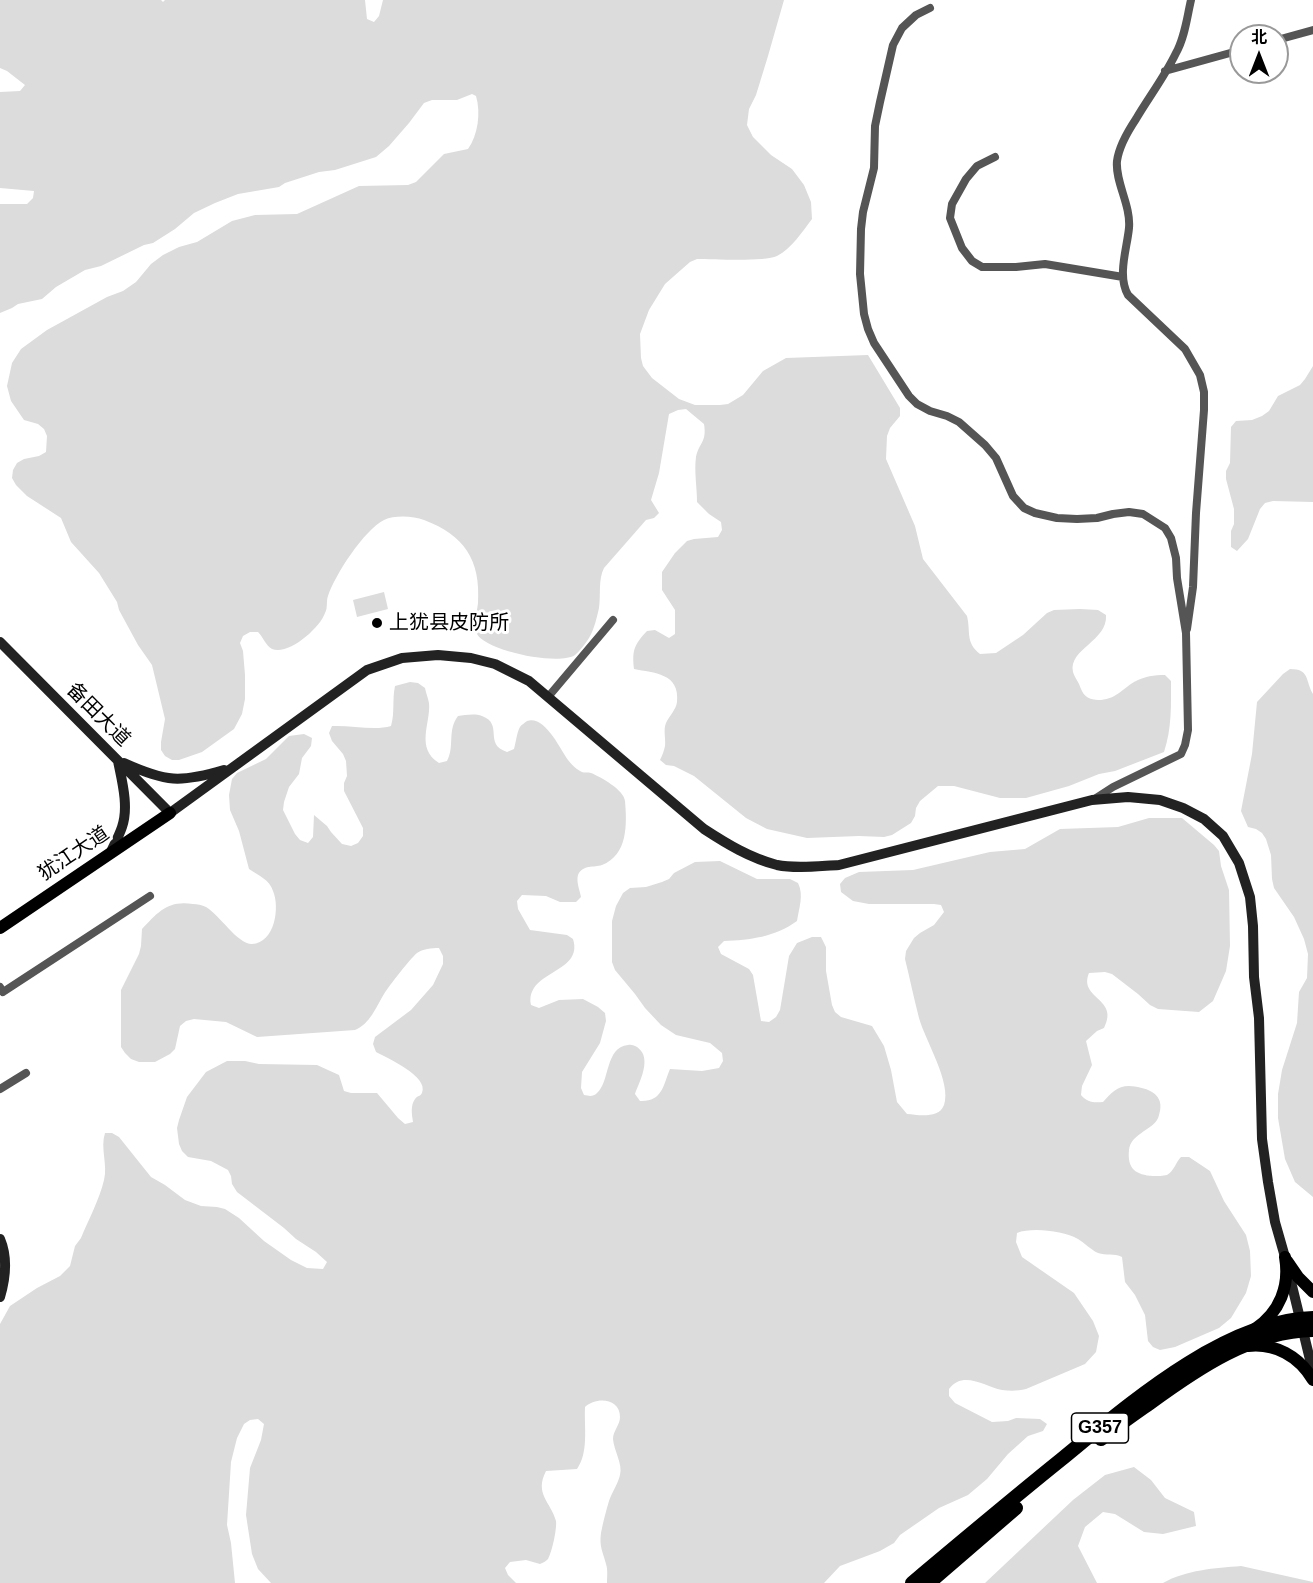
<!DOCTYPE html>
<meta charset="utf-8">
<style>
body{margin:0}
#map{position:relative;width:1313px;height:1583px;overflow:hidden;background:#fff;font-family:Helvetica,"Noto Sans SC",sans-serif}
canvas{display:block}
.north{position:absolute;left:1229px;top:24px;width:60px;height:60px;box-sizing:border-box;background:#fff;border:2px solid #999;border-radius:50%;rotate:0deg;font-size:16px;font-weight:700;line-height:24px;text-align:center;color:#000}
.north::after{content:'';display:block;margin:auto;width:21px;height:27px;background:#000;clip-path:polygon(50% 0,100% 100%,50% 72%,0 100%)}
</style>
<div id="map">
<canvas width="1313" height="1583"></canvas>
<div class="north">北</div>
</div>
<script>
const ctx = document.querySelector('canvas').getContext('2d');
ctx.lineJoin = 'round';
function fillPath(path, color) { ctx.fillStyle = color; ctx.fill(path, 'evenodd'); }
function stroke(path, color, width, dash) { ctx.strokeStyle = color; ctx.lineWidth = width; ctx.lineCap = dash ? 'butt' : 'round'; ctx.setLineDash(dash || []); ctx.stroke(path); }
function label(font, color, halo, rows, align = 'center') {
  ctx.font = font + ' Helvetica,"Noto Sans SC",sans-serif'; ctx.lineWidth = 6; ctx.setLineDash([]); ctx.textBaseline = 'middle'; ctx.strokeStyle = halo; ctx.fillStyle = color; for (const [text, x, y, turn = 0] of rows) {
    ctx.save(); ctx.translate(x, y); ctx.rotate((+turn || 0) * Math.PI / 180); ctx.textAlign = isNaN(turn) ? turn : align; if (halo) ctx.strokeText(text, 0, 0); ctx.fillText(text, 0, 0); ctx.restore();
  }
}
const green = new Path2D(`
 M0,0h161l2,2 2,-2h200l2,19 7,3 5,-6 4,-16h401l-16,56 -12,39 -7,14 -2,16 6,12 18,18 21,14 12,16 7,17 1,17c-10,13 -20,29 -35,37 -12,6 -64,3 -80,3l-7,3 -25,22 -16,26 -9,24 1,24 2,8 9,12 27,21 16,6h25l8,-1 15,-9 20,-24 23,-13 82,-3 32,53v8l-10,12 -3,8 -1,23 29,67 8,33 44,57c4,16 -2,26 13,38l16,-1 27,-18 24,-22 7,-3 26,-1 18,1 8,5c2,26 -38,34 -33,57 1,4 4,8 6,12 4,11 7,15 19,16 17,0 23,-10 36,-18 11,-6 20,-7 31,-7l6,6c0,24 1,47 -7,71l-49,19 -16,3 -30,12 -43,12h-26l-46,-12h-16l-18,15 -4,7 -1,8 -4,7 -19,12 -8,2 -25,-1 -52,2 -40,-9 -21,-11 -52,-42 -20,-10 -8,-1 -6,-5c2,-4 4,-9 5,-14 1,-7 -2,-16 1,-23 3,-7 10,-13 11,-21 3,-29 -23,-29 -43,-33 -2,-19 0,-24 13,-38l8,-1 14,8 6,-4v-24l-13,-20v-18l13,-19 12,-12 7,-2 24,-2 4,-7 -1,-8 -12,-8 -12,-12c0,-14 -3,-31 -1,-45 3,-15 11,-14 8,-33l-18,-15 -8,1 -9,4 -10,59 -8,27 8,13 -5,5 -8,2 -42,48c-6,12 -3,26 -5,40 -2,9 -5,22 -10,30 -3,5 -10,14 -14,17 -16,11 -89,-4 -98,-21 -4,-8 0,-22 1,-31 3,-43 -14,-68 -54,-83 -11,-4 -29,-5 -40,0 -20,10 -49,55 -56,76 -2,5 0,12 -3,17 -5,15 -37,43 -53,36 -6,-3 -9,-12 -14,-17h-8l-7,4 -3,7 3,8 2,24v24l-3,15 -8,15 -32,23 -23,8h-7l-7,-4 -4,-6v-8l4,-23 -13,-54 -14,-20 -19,-35 -2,-8 -18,-29 -28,-31 -10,-24 -34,-22 -11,-11 -4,-7 1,-8 4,-7 7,-4 15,-3 7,-4 1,-16 -3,-7 -6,-5 -14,-4 -13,-19 -4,-15 5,-23 9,-14 26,-19 60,-33 16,-6 13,-9 15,-18 12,-9 16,-8 18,-5 35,-21 23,-6 42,-1 62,-28 49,-1 8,-3 28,-28 24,-5c10,-14 13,-36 8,-53l-4,-2 -15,6h-25l-8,3 -15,20 -20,23 -13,11 -41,13 -16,2 -34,11 -6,4 -41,7 -23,9 -21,10 -19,16 -22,14 -9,2 -43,21 -16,4 -29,17 -14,12 -24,5 -6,4 -12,5v-109h27l6,-6 1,-7 -34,-3v-96l20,-1 5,-6 -18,-14 -7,-3z
 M1313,366v136l-40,-1 -8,2 -5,6 -12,30 -11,12 -6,-4v-16l3,-7v-15l-8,-30v-8l4,-8 1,-36 5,-6 16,-1 10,-4 7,-5 9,-15 22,-11 5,-6z
 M384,592l4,17 -31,8 -4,-17z
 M1290,669c20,0 15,11 23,25v503l-18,-15 -10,-23 -7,-41v-24l4,-24 15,-47 2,-31 8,-14 1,-24 -4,-15 -10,-22 -20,-29 -2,-9 -1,-24 -5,-16 -4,-6 -6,-4 -8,-2 -7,-16 11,-57 5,-52 26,-28z
 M410,682l8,1 7,5c1,5 3,10 4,15 2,20 -14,45 10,60l8,-2c8,-14 0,-31 11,-45 7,-1 17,-3 24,0 22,8 1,28 25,36l7,-3c2,-7 3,-17 6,-22 1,-2 6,-5 7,-6 18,-6 33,28 41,39 3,4 9,10 14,12 2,1 6,0 9,1 10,4 33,17 34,28 2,23 3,54 -23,64 -8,3 -19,-1 -24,10 -2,7 2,16 3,22l-5,5h-16l-14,-6 -24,-1 -5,6 1,8 12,21 37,5 6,4c11,35 -48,31 -42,66l8,3 20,-8 24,-1 15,8 7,6 1,8 -6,22 -18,29 -1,16 3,7c5,1 9,2 13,-2 13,-11 8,-46 31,-48 6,-1 12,3 15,9 5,12 -4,29 -8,40l5,7c22,1 23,-15 30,-32l32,2 17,-3 4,-7 -1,-8 -12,-10 -34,-8 -15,-10 -16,-17 -10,-14 -20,-24 -3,-8v-41l4,-15 7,-13 7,-5 16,-1 16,-5 7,-3 5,-6 21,-11 25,-1 37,18h33l8,4c6,12 1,25 -1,38 -22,16 -47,19 -73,20l-6,6 3,7 28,15 4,6 8,46 8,1 7,-5 4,-7 9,-54 8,-13 15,-6h9l5,10v24l6,34 3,7 6,5 31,9 12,20 7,24 6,32 10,12c11,1 32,5 37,-9 8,-22 -19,-65 -25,-87 -5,-19 -9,-39 -14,-59l1,-8 8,-13 6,-5 14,-8 10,-13 -3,-7 -7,-1h-65l-16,-3 -12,-9 -1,-8 5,-6 14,-6 54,-2 77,-18 35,-3 35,-20 58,-2 31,-9h33l32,27 5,6 2,15 8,24 1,56 -4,25 -13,30 -14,11 -41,-3 -8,-4 -12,-11 -26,-20 -7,-2 -16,1c-11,26 31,25 15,55l-7,3 -11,10 6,24 -10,21 -1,9c6,7 12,8 22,7 8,-9 14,-16 26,-16 15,1 35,6 31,25 -1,3 -1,6 -3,9 -7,11 -26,14 -28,30 -2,19 7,25 24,26 5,0 10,0 14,-1 7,-4 9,-13 14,-18h8l21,14 14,30 22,34 4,16 1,25 -5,17 -15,25 -12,10 -44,19 -15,3 -7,-3 -5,-6 -3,-26 -10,-20 -10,-13 -3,-25c-8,-4 -16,-1 -24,-4 -7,-3 -13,-10 -20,-14 -14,-8 -46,-12 -61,-6l-1,9 6,15 52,36 19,28 6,15 -3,16 -11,12 -59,25c-8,2 -16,2 -24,1 -18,-4 -39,-20 -53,-1v7l6,7 37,19 16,-1 8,-3 24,1 7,5 -4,7 -15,5 -20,18 -21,25 -19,16 -29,13 -39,27 -6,8 -14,8 -40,15 -16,17h-217c0,-6 1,-13 -1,-19 -3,-12 -7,-17 -5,-31 2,-11 5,-22 8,-32 3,-9 9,-17 11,-26 3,-11 -6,-24 -7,-36 0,-8 7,-14 7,-22 0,-20 -25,-20 -35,-10 -1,20 4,45 -8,62l-31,2c-12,23 5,31 10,50 1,8 -4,31 -8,38 -2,2 -5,4 -8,5l-14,-4 -16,2 -5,6 3,7 8,8h-245l-13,-14 -6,-15 -6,-39 4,-47 11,-28 3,-16 -6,-5 -8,1 -6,4 -7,14 -6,24 -4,63 4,18 4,40h-235v-259l10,-18 27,-18 23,-12 10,-10 5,-20 6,-8c7,-17 19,-40 23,-58 4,-15 -4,-32 1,-47h7l7,4 32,40 14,8 20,15 16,6 16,1 8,2 14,9 25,23 27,19 16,8 16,1 4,-7 -11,-10 -20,-13 -12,-11 -47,-36 -5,-8 -1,-8 -3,-6 -17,-9 -23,-4 -6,-6 -3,-7 -2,-16 2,-8 8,-23 19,-25 21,-11h18l14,3 58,1 22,10 5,16 7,2h26l21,25 7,6 8,-2c-1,-7 -3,-16 2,-23 4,-5 4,-1 7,-6 7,-17 -35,-35 -46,-41l-3,-8 2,-7 36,-27 22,-25 10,-21v-8l-4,-8c-7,0 -17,1 -22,5 -7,6 -28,33 -33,41 -8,13 -14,30 -29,36l-98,7 -31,-15 -32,-3 -8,2 -6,5 -5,23 -5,5 -15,8h-16l-8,-3 -6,-6 -4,-6v-57l18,-36 2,-8 1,-17c16,-17 26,-29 51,-25 4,0 9,1 13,3 14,8 31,37 46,37 23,-1 28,-37 21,-53 -3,-11 -15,-16 -24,-22l-10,-38 -9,-21 -1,-15 3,-16 5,-6 29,-14 23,-23 15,-2 8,4 -1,8 -9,12 -3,16 -10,13 -5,15 -1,8 12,24 5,6 8,3 5,-6 1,-22 13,11 4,6 11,12 9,2 7,-3 5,-7v-8l-19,-37v-8l3,-7 -1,-15 -3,-7 -11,-13 -3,-8 3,-7c18,-1 43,5 59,0 4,-13 1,-26 4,-40z
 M1134,1467l17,13 14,18 29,14 2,14 -33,8 -19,-2 -29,-18 -12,-2 -18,15 -7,19 19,37h-112l88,-83 32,-25z
 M1241,1566l72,16v1h-150c23,-13 52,-15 78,-17z`);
const street = new Path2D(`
 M930,8l-14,7 -14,13 -9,17 -13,57 -5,24 -1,42 -11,44 -2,17 -1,45 4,40 4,15 6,14 35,53 8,8 13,7 17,5 12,6 26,23 11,13 17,38 11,12 11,5 22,5 20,1 20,-1 16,-4 16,-2 14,2 22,14 6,10 5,20 1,20 9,55 2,97 -3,15 -4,9 -68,33 -17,11
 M1277,40l36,-10
 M1165,71l76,-21
 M995,157l-18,9 -11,13 -14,25 -2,14 12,30 10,13 10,6h34l29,-3 78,13
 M1187,629l6,-42 3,-74 8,-103v-18l-4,-17 -15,-26 -57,-54c-11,-20 -1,-46 1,-67 2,-23 -14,-46 -12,-67 2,-15 11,-30 19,-42 13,-22 29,-43 40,-66 9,-16 11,-36 15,-53
 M548,697l65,-77
 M0,987l3,5 147,-96
 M0,1089l26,-16`);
const secondary = new Path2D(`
 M0,642l170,171 197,-143 35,-12 36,-3 33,3 24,6 34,17 175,148c23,15 46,29 73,36 19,4 42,1 62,0l253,-65 36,-3 32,3 23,8 21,11 19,17 16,27 11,34 3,29 1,51 5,41 3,121 6,43 7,40 10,35 28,115
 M124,763c42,19 56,20 100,7
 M110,854c4,-9 9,-18 12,-27 7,-20 0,-46 -4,-66
 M0,1239c8,19 6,38 0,58`);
const primary = new Path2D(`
 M0,928l170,-115
 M1287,1261l11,16 15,15
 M1255,1329c25,-17 35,-43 30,-72
 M1248,1346c27,-3 51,10 65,34`);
const highway = new Path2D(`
 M1101,1439c16,-13 32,-24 49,-36 48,-35 102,-72 163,-73
 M912,1583c50,-42 100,-84 151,-125 66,-54 162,-138 250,-140
 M929,1583l87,-75`);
const markers = [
 [377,623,6,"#000"]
];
const shields = [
 [1100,1428,57]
];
const shieldNames = [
 ["G357",1100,1428]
];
const poiNames = [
 ["上犹县皮防所",389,623]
];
const streetNames = [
 ["备田大道",98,715,45],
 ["犹江大道",74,854,-34]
];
fillPath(green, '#dcdcdc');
stroke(street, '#555', 8);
stroke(secondary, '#222', 10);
stroke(primary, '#000', 12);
stroke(highway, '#000', 14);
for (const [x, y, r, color] of markers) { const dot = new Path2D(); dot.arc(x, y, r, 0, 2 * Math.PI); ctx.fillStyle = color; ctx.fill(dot); stroke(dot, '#fff', 2); }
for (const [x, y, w] of shields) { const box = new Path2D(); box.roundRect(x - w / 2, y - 15, w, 30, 4.5); ctx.fillStyle = '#fff'; ctx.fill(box); stroke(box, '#000', 1.5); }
label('bold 18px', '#000', null, shieldNames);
label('20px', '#000', '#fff', poiNames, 'left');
label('20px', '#000', '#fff', streetNames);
</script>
